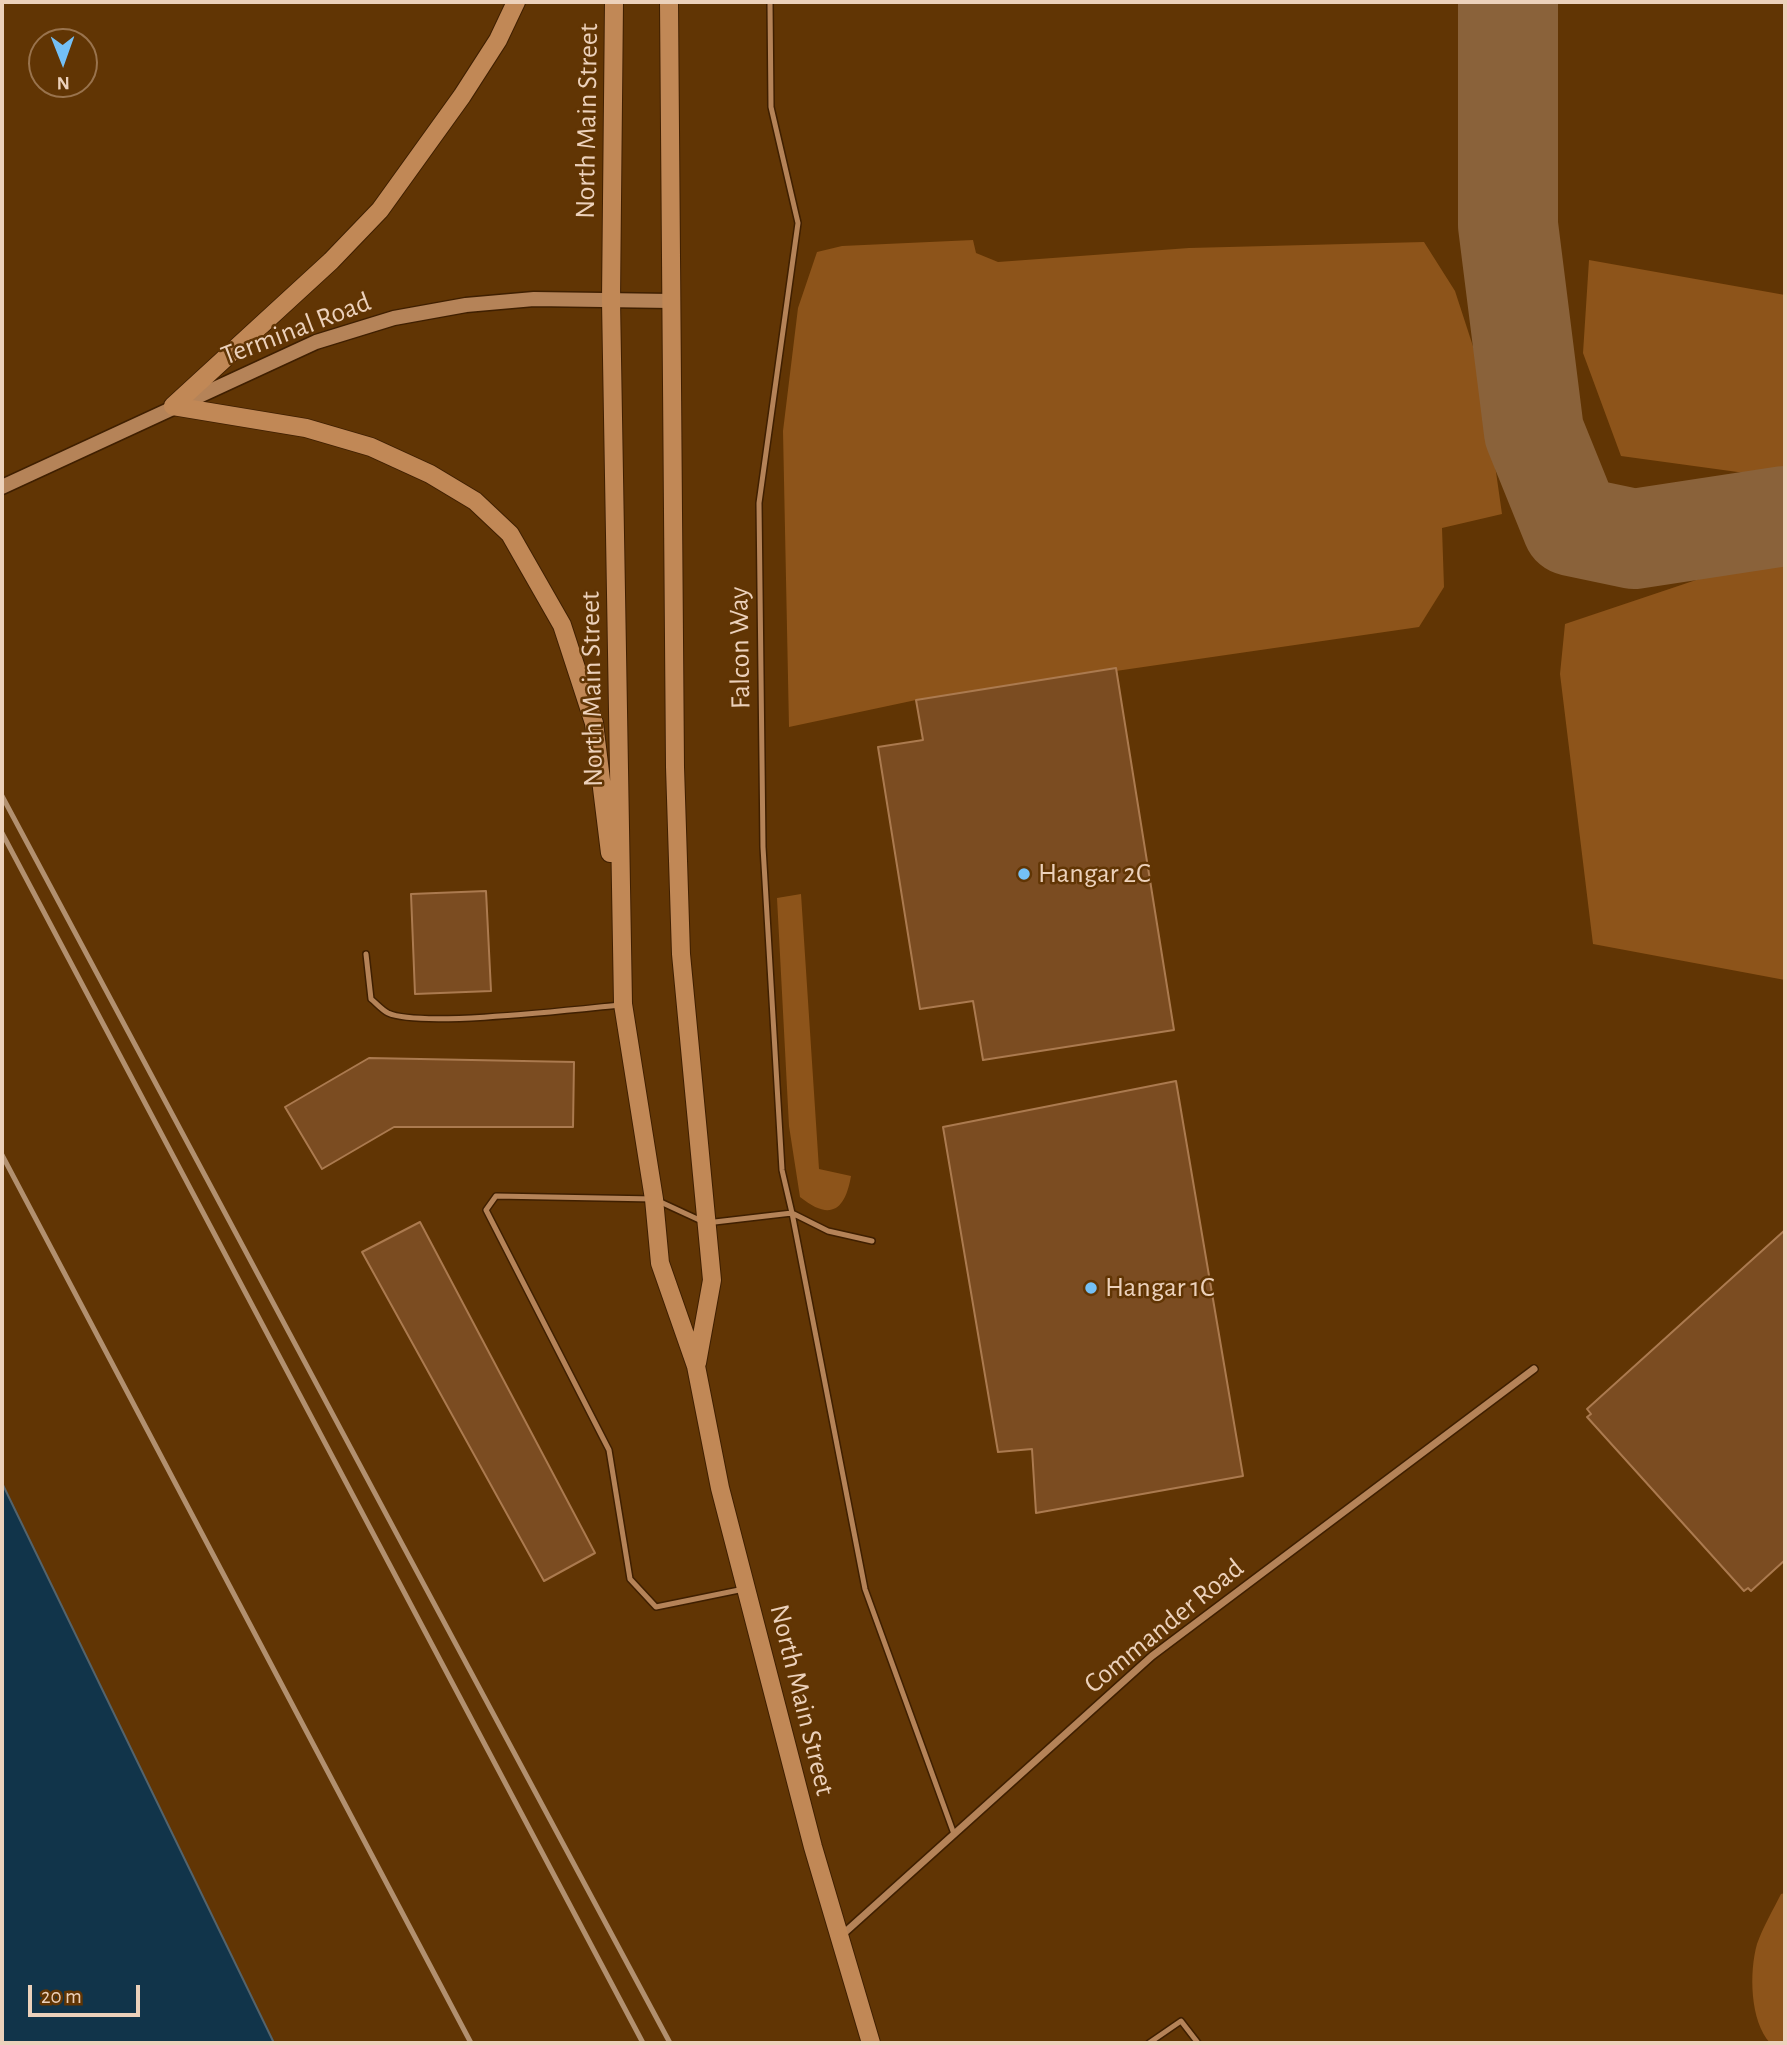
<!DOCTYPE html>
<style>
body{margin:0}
#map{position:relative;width:1787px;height:2045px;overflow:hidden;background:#613504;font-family:"Alegreya Sans",sans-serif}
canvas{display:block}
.frame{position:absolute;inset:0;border:4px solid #ecd1bb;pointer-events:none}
.north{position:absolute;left:28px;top:28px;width:70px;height:70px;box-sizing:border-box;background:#613504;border:2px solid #99734d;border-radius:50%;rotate:179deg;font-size:19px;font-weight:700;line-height:28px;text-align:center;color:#ecd1bb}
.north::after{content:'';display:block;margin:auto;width:24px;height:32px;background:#74c0f6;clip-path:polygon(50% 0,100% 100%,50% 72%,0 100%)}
.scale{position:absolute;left:28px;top:1985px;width:112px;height:32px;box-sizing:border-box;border:4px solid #ecd1bb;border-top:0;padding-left:9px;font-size:21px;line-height:24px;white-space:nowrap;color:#ecd1bb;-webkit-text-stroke:5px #613504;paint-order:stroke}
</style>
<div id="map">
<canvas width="1787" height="2045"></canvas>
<div class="frame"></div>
<div class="north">N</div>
<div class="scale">20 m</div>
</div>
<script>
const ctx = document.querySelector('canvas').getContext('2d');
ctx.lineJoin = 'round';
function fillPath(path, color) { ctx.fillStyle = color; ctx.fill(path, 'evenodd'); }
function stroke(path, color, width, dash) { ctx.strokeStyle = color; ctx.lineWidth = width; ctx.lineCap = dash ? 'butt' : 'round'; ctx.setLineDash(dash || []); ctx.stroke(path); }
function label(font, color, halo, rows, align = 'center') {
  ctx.font = font + ' "Alegreya Sans",sans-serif'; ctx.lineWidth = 5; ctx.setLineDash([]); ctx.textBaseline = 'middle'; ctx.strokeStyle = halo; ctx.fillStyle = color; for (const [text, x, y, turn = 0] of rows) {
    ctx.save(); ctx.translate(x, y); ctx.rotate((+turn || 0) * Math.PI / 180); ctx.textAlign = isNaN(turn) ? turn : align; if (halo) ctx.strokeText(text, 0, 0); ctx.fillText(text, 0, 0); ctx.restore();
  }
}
const green = new Path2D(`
 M973,240l3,13 22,9 191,-14 235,-6 31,49 27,83 20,140 -60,14 2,59 -25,40 -503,73 -127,27 -6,-296 15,-123 19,-56 25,-6z
 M1589,260l196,35v172l-40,6 -124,-17 -38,-103z
 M1785,564v416l-192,-36 -33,-270 5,-50 140,-47z
 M801,894l18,275 32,7c-6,35 -21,45 -51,21l-11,-71 -12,-228z
 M1785,1893v150h-15c-20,-22 -21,-71 -13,-99 6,-17 16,-34 24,-50z`);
const water = new Path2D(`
 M2,1483l272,560h-272z`);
const taxiway = new Path2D(`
 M1508,2v223l26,207 38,94 62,13 151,-23`);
const building = new Path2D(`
 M1116,668l58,362 -191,30 -10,-59 -53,8 -42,-262 45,-7 -7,-40z
 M486,891l5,100 -76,3 -4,-100z
 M369,1058l205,4 -1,65h-179l-72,42 -37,-62z
 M1176,1081l67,395 -207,37 -4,-64 -34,3 -55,-325z
 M420,1222l175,331 -51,28 -182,-329z
 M1785,1230v330l-34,31 -3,-3 -4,3 -157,-174 4,-3 -4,-5z`);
const service = new Path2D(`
 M770,2l1,105 27,116 -39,280 4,344 19,323 10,43 36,18 44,10
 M366,954l5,45c5,4 11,11 17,14 32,15 191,-4 232,-8
 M744,1589l-88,18 -26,-28 -21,-129 -123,-240 10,-14 158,3 52,24 86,-10 73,376 89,245
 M1149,2043l32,-22 17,22`);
const minor = new Path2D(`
 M842,1935l310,-279 382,-287`);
const secondary = new Path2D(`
 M2,487l314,-145 78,-24 72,-13 68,-6 137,2`);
const primary = new Path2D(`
 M614,2l-3,298 12,704 31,195 6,64 36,103 24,122 93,359 58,196
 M669,2l6,765 6,187 31,326 -15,83
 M173,406l133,22 65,19 59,27 45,27 35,33 52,91 32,98 16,130
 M173,406l158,-145 49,-51 82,-114 36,-56 18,-38`);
const rail = new Path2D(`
 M2,796c220,417 446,831 668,1247
 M2,833l641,1210
 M2,1155l469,888`);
const markers = [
 [1024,874,7,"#74c0f6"],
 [1091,1288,7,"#74c0f6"]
];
const streetNames = [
 ["North Main Street",587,121,-89],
 ["Terminal Road",296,329,-21],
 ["Falcon Way",740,648,-91],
 ["North Main Street",592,689,-91],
 ["Commander Road",1164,1626,-39],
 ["North Main Street",802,1700,76]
];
const poiNames = [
 ["Hangar 2C",1038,874],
 ["Hangar 1C",1105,1288]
];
fillPath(green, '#8d541a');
fillPath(water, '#11344a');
stroke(water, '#53636c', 2);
stroke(taxiway, '#8a623a', 100);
fillPath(building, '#7b4c21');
stroke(building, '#ab7a4f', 2);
stroke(service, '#3f1f00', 8);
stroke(minor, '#3f1f00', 10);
stroke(secondary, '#3f1f00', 17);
stroke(primary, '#3f1f00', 20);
stroke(service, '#b58358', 5);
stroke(minor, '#b58358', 7);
stroke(secondary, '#b58358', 14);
stroke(primary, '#c18856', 18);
stroke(rail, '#b2906f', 5);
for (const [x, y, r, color] of markers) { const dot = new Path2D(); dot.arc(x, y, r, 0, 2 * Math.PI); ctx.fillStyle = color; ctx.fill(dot); stroke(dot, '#613504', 2.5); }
label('28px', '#ecd1bb', '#613504', streetNames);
label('28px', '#ecd1bb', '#613504', poiNames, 'left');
</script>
